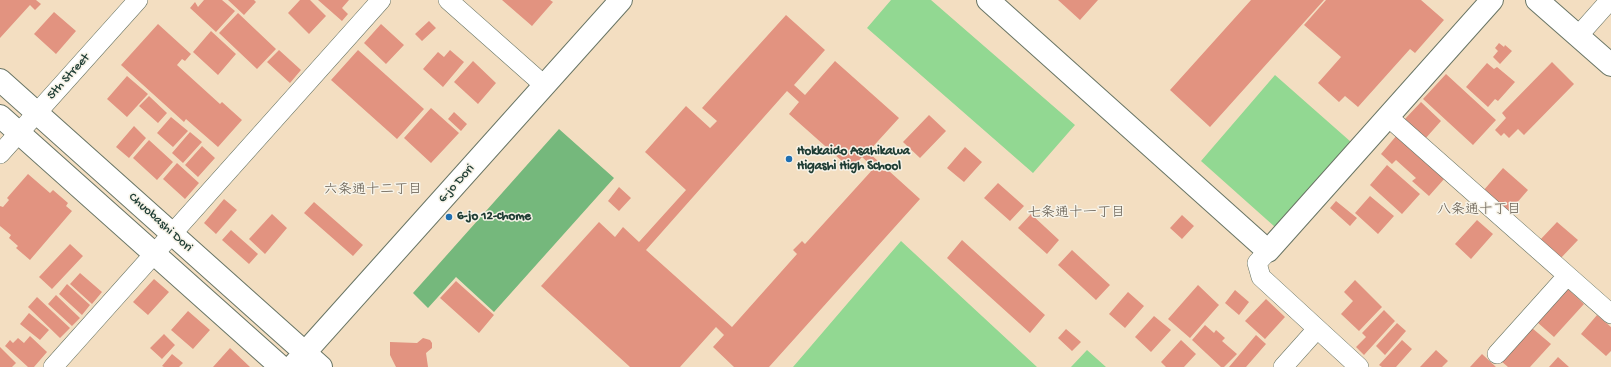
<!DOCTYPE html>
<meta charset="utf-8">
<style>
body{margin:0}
canvas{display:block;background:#f3dec1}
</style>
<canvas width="1611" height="367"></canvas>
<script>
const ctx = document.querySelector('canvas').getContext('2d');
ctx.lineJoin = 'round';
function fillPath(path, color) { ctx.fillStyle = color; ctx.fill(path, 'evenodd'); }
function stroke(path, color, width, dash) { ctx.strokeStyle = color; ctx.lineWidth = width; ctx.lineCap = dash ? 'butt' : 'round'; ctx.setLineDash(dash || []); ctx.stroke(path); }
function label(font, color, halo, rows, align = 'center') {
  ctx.font = font + ' "Gochi Hand","Klee One",sans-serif'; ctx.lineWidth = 3; ctx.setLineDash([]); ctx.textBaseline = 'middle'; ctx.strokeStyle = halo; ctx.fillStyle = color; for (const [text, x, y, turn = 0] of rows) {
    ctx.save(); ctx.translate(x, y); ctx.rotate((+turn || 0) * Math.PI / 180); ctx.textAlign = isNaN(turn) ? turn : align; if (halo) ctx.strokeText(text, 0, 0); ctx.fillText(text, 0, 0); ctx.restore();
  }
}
const green = new Path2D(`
 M891,0h40l144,125 -42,48 -166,-145z
 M1275,75l76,67 -76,85 -74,-66z
 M901,241l136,126h-244z
 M1087,350l19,17h-35z`);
const forest = new Path2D(`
 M559,129l55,49 -120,134 -38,-35 -28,31 -15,-15z`);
const building = new Path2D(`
 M0,0h36l5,4 -6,6 -5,-5 -30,33z
 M204,0h18l13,11 -19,21 -26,-24 5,-6 3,5z
 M228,0h26l2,2 -12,13z
 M300,0h10l16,16 -17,18 -21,-21z
 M318,0h31l-7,8 6,6 -6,7z
 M502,0h48l3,2 -21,24z
 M1058,0h40l-18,20z
 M1251,0h73l-114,127 -40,-37z
 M1326,0h95l23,20 -29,33 -5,-4 -52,58 -13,-11 -6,6 -21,-19 23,-26 -37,-32z
 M54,12l22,19 -20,23 -22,-20z
 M238,13l38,36 -19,20 -38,-36z
 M786,15l39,35 -31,35 11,10 30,-34 64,57 -31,34 52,47 -151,168h-35l-21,-20 11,-12 -8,-8 -36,40h-50l-89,-81 58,-64 16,15 8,-10 16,15 47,-52 -41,-38 41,-46 24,22 7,-7 -15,-13zM787,91l12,11 -10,12 62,55 11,-12 12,11 -69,76 -3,-3 -9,9 4,4 -65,73 -86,-77z
 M429,21l7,7 -14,13 -7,-7z
 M158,24l33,30 -6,7 -3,-2 -5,6 43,39 2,-2 20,18 -24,27 -32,-28 -2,3 -63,-57z
 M381,24l23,21 -18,19 -22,-21z
 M211,31l25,23 -18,21 -25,-23z
 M1499,43l5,4 1,-2 7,6 -12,13 -7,-7 5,-6 -3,-3z
 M279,50l22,20 -11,13 -23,-21z
 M358,50l66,59 -27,30 -66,-59z
 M450,50l14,12 -21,25 -20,-18 15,-17 6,5z
 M473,61l23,22 -18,21 -24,-22z
 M1552,62l22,22 -50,51 -6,-6 -9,9 -5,-5 -3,3 -6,-6 11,-12 -4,-5z
 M1487,63l7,6 3,-2 18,15 -17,19 -3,-2 -7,8 -22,-20z
 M1446,74l50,46 -23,25 -50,-46z
 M127,76l21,18 -21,23 -20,-18z
 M149,96l18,17 -9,10 -19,-17z
 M1421,102l20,19 -16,18 -21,-19z
 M431,108l28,25 -28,30 -27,-25z
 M454,112l13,12 -6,7 -13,-12z
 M929,115l17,16 -26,27 -17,-16z
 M171,117l17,14 -15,16 -16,-14z
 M134,126l12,12 -17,20 -13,-11z
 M190,132l12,10 -19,21 -11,-10z
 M1397,135l48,43 -16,18 -17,-15 4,-3 -20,-18 -4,4 -11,-10z
 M149,140l24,22 -16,18 -24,-22z
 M202,146l13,12 -17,19 -13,-12z
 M965,147l17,15 -18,20 -17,-14z
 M177,163l22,20 -14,16 -22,-20z
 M1387,165l33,29 -18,20 -32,-29z
 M1503,168l25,22 -20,23 -25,-22z
 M28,174l22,19 3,-3 15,13 -2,3 6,5 -42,49 -14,-12 2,-2 -9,-8 2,-3 -11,-9v-20l3,1 6,-7 -2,-2z
 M998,183l26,23 -14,15 -26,-23z
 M619,187l12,11 -12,13 -11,-10z
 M1370,196l24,20 -16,18 -23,-21z
 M224,199l13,11 -21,24 -12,-11z
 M1336,201l21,17 -7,8 -20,-18z
 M314,202l49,43 -10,11 -49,-43z
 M272,214l15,14 -22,26 -16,-15z
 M1031,214l28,26 -12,14 -29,-26z
 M1182,215l12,11 -12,13 -12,-11z
 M1477,220l16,14 -22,25 -16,-15z
 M1557,222l21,18 -18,19 -20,-19z
 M231,230l27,24 -9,10 -27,-24z
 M962,240l83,75 -15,18 -83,-75z
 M70,244l13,12 -31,33 -13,-12z
 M1072,250l38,35 -14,15 -38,-35z
 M80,273l22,19 -10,12 -22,-20z
 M154,279l15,13 -21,23 -15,-13z
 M1355,280l27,27 -23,24 -18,-17 12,-13 -9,-9z
 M456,281l38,34 -15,18 -39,-35z
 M67,284l23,21 -8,10 -23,-21z
 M1198,285l21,20 -29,33 -22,-19z
 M1568,289l16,15 -30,33 -17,-15z
 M1235,290l14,12 -10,13 -14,-12z
 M1128,292l16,14 -19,22 -16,-14z
 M56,295l24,23 -8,8 -24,-22z
 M37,297l33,31 -10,10 -32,-31z
 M1266,299l19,18 -20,22 -20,-18z
 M1384,310l11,11 -31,34 -8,-8 10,-10 -4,-4z
 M188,311l22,19 -17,19 -22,-19z
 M29,313l20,17 -9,10 -20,-16z
 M1597,315l14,12v24l-5,5 -25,-22z
 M1154,316l17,14 -20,22 -16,-15z
 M1397,323l9,8 -21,24 -9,-9z
 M1205,325l9,8 2,-3 9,8 -3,3 15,13 -13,13h-3l-29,-27z
 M1532,328l19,16 -21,23h-22l-7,-6z
 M1066,329l15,13 -9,9 -14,-13z
 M164,334l11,11 -13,14 -12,-11z
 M1256,335l10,9 -20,23h-17z
 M30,336l17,16 -13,15h-6l-23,-21 5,-6 3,3 5,-5 6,5z
 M423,338l7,2 2,3v5l-6,5 2,14h-32l-6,-12v-13l27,1z
 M1181,340l15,14 -12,13h-18l-5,-5z
 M1402,340l10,9 -16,18h-14l-3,-2z
 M0,347l16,16 -4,4h-12z
 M230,348l20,19h-37z
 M1436,350l12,11 -6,6h-22z
 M172,354l11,9 -4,4h-15l-2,-1z
 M1482,354l14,13h-26z
 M1558,357l11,10h-20z`);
const minor = new Path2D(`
 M448,0l97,86
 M1578,36l32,-36
 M1387,116l224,198
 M0,154l138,-154
 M1268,251l-11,12 4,14 98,90
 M1497,354l70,-78
 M53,367l328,-367
 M1283,367l34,-38`);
const tertiary = new Path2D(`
 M988,0l280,251 224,-251
 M1537,0l74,65
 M0,80l321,287
 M0,116l281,251
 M292,367l329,-367`);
const markers = [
 [789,159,4,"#1f6fb2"],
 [449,217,4,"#1f6fb2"]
];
const streetNames = [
 ["5th Street",69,77,-48],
 ["6-jo Dori",457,184,-48],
 ["Chuobashi Dori",160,223,42]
];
const poiNames = [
 ["Hokkaido Asahikawa",797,152],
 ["Higashi High School",797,167],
 ["6-jo 12-chome",457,217]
];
const neighbourhoodNames = [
 ["六条通十二丁目",373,191],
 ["八条通十丁目",1479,211],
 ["七条通十一丁目",1076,214]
];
fillPath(green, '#92d892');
fillPath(forest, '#75b87c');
fillPath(building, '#e29380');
stroke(minor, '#697565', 20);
stroke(tertiary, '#697565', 24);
stroke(minor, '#fff', 19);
stroke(tertiary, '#fff', 22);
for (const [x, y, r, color] of markers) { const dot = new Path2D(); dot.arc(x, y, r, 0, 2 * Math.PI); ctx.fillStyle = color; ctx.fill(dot); stroke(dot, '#f7f3e8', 1.5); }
label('13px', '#1f3d34', '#f7f3e8', streetNames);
label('bold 13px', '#1f3d34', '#f7f3e8', poiNames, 'left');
label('14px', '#635b4f', '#f7f3e8', neighbourhoodNames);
</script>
